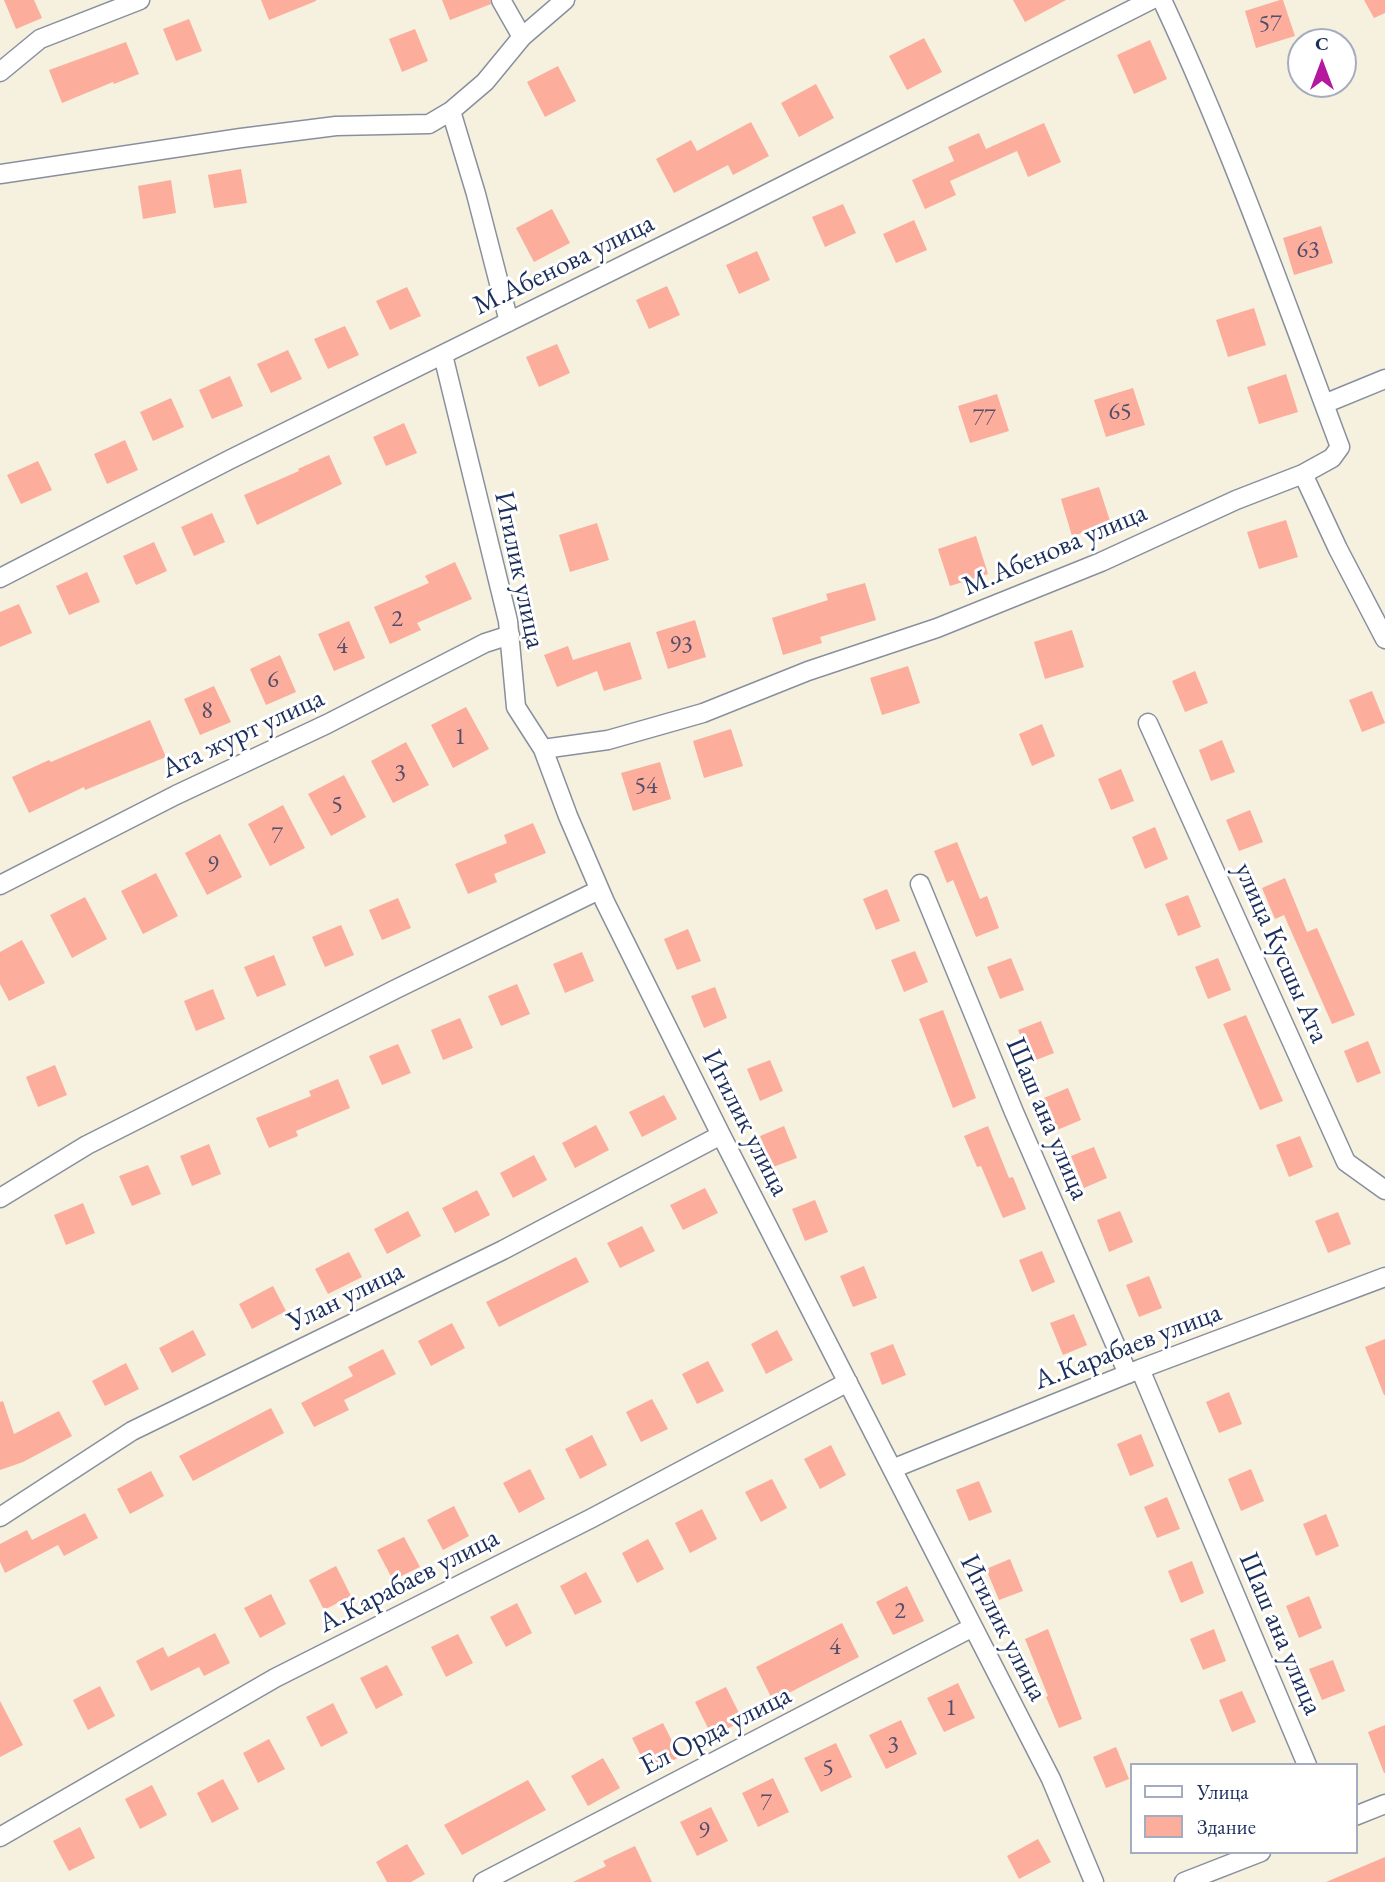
<!DOCTYPE html>
<meta charset="utf-8">
<style>
body{margin:0}
#map{position:relative;width:1385px;height:1882px;overflow:hidden;background:#f6f0df;font-family:"EB Garamond",serif}
canvas{display:block}
.legend{position:absolute;left:1130px;top:1763px;width:228px;height:91px;box-sizing:border-box;background:#fff;border:2px solid #a4acbf;margin:0;padding:9px 12px;list-style:none;font-size:21px;color:#1b2f5e}
.legend li{display:flex;align-items:center;gap:14px;height:35px}
.legend b{width:35px;border:2px solid #a4acbf}
.north{position:absolute;left:1287px;top:28px;width:70px;height:70px;box-sizing:border-box;background:#fff;border:2px solid #a4acbf;border-radius:50%;rotate:0deg;font-size:19px;font-weight:700;line-height:28px;text-align:center;color:#1b2f5e}
.north::after{content:'';display:block;margin:auto;width:24px;height:32px;background:#b5179e;clip-path:polygon(50% 0,100% 100%,50% 72%,0 100%)}
</style>
<div id="map">
<canvas width="1385" height="1882"></canvas>
<ul class="legend">
<li><b style="height:9px;background:#fff"></b>Улица</li>
<li><b style="height:19px;background:#fcad9b"></b>Здание</li>
</ul>
<div class="north">С</div>
</div>
<script>
const ctx = document.querySelector('canvas').getContext('2d');
ctx.lineJoin = 'round';
function fillPath(path, color) { ctx.fillStyle = color; ctx.fill(path, 'evenodd'); }
function stroke(path, color, width, dash) { ctx.strokeStyle = color; ctx.lineWidth = width; ctx.lineCap = dash ? 'butt' : 'round'; ctx.setLineDash(dash || []); ctx.stroke(path); }
function label(font, color, halo, rows, align = 'center') {
  ctx.font = font + ' "EB Garamond",serif'; ctx.lineWidth = 6; ctx.setLineDash([]); ctx.textBaseline = 'middle'; ctx.strokeStyle = halo; ctx.fillStyle = color; for (const [text, x, y, turn = 0] of rows) {
    ctx.save(); ctx.translate(x, y); ctx.rotate((+turn || 0) * Math.PI / 180); ctx.textAlign = isNaN(turn) ? turn : align; if (halo) ctx.strokeText(text, 0, 0); ctx.fillText(text, 0, 0); ctx.restore();
  }
}
const building = new Path2D(`
 M4,0h30l8,18 -26,11z
 M261,0h55v1l-47,19z
 M442,0h48l1,4 -41,16z
 M1013,0h53l-41,22z
 M1280,0h3l12,36 -39,12 -11,-37z
 M1364,0h21v13l-11,5z
 M189,19l13,32 -26,10 -13,-32z
 M415,29l13,32 -26,11 -13,-33z
 M924,38l18,34 -35,18 -18,-34z
 M1150,40l17,39 -33,15 -17,-39z
 M126,42l13,32 -25,10 -1,-2 -51,21 -13,-33z
 M558,66l18,35 -31,16 -18,-35z
 M816,84l18,34 -35,19 -18,-34z
 M751,122l18,34 -36,19 -5,-10 -54,28 -18,-34 35,-19 6,11z
 M1044,123l17,39 -33,15 -11,-26 -67,30 6,14 -31,14 -13,-29 42,-19 -6,-14 31,-14 7,16z
 M241,169l6,34 -33,5 -6,-33z
 M171,180l5,33 -33,6 -5,-33z
 M843,204l13,29 -31,14 -13,-30z
 M552,209l18,34 -36,19 -18,-34z
 M914,220l13,30 -31,13 -13,-29z
 M1321,226l12,37 -39,12 -11,-37z
 M757,251l13,29 -31,14 -13,-29z
 M667,286l13,29 -31,14 -13,-29z
 M407,287l14,29 -31,14 -14,-29z
 M1254,308l12,37 -38,12 -12,-37z
 M345,326l14,29 -31,14 -14,-30z
 M557,344l13,29 -31,14 -13,-30z
 M288,350l14,29 -31,14 -14,-29z
 M1286,374l12,38 -39,12 -12,-37z
 M230,376l13,30 -31,13 -13,-29z
 M1133,388l12,37 -39,12 -12,-37z
 M997,394l12,37 -39,12 -12,-37z
 M171,398l13,29 -31,14 -13,-29z
 M404,423l13,30 -31,13 -13,-29z
 M125,440l13,30 -31,14 -13,-30z
 M329,455l13,29 -85,41 -13,-30 55,-24 -1,-2z
 M38,461l14,29 -31,14 -14,-29z
 M1099,487l12,37 -39,12 -11,-37z
 M212,513l13,29 -31,14 -13,-29z
 M1286,520l12,37 -39,12 -12,-37z
 M597,523l12,37 -39,12 -11,-37z
 M976,536l12,38 -38,12 -12,-37z
 M154,542l13,29 -31,14 -13,-29z
 M455,562l17,37 -55,24 4,7 -31,14 -16,-37 55,-24 -4,-7z
 M87,572l13,30 -31,13 -13,-29z
 M865,583l11,37 -56,17 2,6 -39,12 -11,-37 56,-18 -2,-6z
 M19,604l13,29 -32,14v-35z
 M695,620l11,37 -38,12 -12,-37z
 M349,621l16,37 -31,13 -16,-37z
 M1072,630l12,37 -39,12 -11,-37z
 M630,642l12,37 -38,12 -7,-20 -40,16 -13,-32 24,-9 5,14z
 M280,655l16,37 -30,13 -16,-36z
 M908,666l12,37 -38,12 -12,-37z
 M1195,671l13,32 -23,9 -13,-31z
 M214,686l17,36 -31,13 -16,-36z
 M1372,691l13,32 -23,9 -13,-32z
 M466,707l23,42 -36,19 -22,-43z
 M150,720l16,37 -81,33 -1,-3 -55,26 -17,-36 37,-17 2,2z
 M1042,724l13,32 -23,10 -13,-32z
 M731,729l12,37 -39,12 -11,-37z
 M1222,740l13,32 -24,9 -12,-31z
 M406,742l23,43 -36,18 -22,-42z
 M660,762l11,37 -38,12 -12,-38z
 M1121,769l13,32 -23,9 -13,-31z
 M344,775l22,42 -35,19 -23,-42z
 M283,805l22,43 -35,18 -22,-42z
 M1250,810l13,32 -24,9 -13,-31z
 M533,823l13,30 -52,21 3,8 -29,12 -13,-30 52,-21 -3,-8z
 M1155,827l13,32 -23,10 -13,-32z
 M220,834l22,43 -35,18 -22,-42z
 M957,842l23,57 7,-3 12,32 -23,9 -23,-57 -6,3 -13,-32z
 M156,873l22,43 -35,18 -22,-43z
 M1285,878l22,54 10,-4 38,87 -23,9 -48,-109 -9,4 -13,-31z
 M887,889l13,32 -24,9 -13,-31z
 M1188,895l13,32 -23,9 -13,-32z
 M85,897l22,42 -35,19 -22,-43z
 M398,898l13,30 -29,12 -13,-30z
 M341,925l13,30 -29,12 -13,-30z
 M688,929l13,32 -24,9 -13,-31z
 M22,940l23,43 -36,18 -9,-17v-32z
 M915,951l13,31 -24,10 -13,-32z
 M582,952l12,29 -29,12 -12,-29z
 M274,955l12,30 -29,12 -13,-30z
 M1011,958l13,32 -24,9 -13,-32z
 M1218,958l13,32 -23,9 -13,-32z
 M517,984l13,30 -29,12 -13,-30z
 M715,987l12,31 -23,10 -13,-32z
 M213,989l12,30 -29,12 -12,-30z
 M943,1010l33,88 -23,10 -34,-89z
 M1246,1015l37,86 -23,9 -37,-86z
 M460,1018l13,30 -30,12 -12,-30z
 M1041,1021l13,32 -23,9 -13,-32z
 M1368,1041l13,32 -24,10 -13,-32z
 M398,1044l13,29 -29,12 -13,-29z
 M770,1060l13,31 -23,10 -13,-32z
 M55,1065l12,30 -29,12 -12,-30z
 M338,1079l12,29 -54,23 2,5 -29,12 -13,-30 55,-22 -2,-5z
 M1068,1088l13,32 -24,10 -13,-32z
 M664,1095l13,24 -35,18 -13,-25z
 M596,1125l13,25 -34,18 -13,-25z
 M784,1126l13,32 -24,9 -13,-31z
 M988,1126l21,52 4,-1 13,32 -23,9 -22,-52 -4,1 -13,-31z
 M1300,1136l13,31 -24,10 -13,-32z
 M209,1144l12,30 -29,12 -12,-30z
 M1094,1147l13,31 -23,10 -13,-32z
 M534,1155l13,25 -34,18 -13,-25z
 M148,1165l13,29 -29,12 -13,-30z
 M705,1188l13,25 -35,17 -13,-25z
 M477,1190l13,25 -35,18 -13,-25z
 M815,1200l13,32 -23,9 -13,-32z
 M83,1203l12,30 -29,12 -12,-30z
 M408,1211l13,25 -34,18 -13,-25z
 M1120,1211l13,31 -24,10 -12,-32z
 M1338,1212l13,32 -23,9 -13,-32z
 M642,1226l13,25 -35,17 -13,-25z
 M1042,1251l13,31 -23,10 -13,-32z
 M349,1252l13,25 -34,17 -13,-25z
 M576,1257l13,25 -90,45 -13,-25z
 M864,1266l13,32 -24,9 -13,-31z
 M1149,1276l13,32 -23,9 -13,-32z
 M273,1286l13,25 -34,18 -13,-25z
 M1074,1314l13,31 -24,10 -13,-32z
 M452,1323l13,25 -34,18 -13,-25z
 M193,1330l13,25 -34,18 -13,-25z
 M777,1330l16,30 -27,14 -15,-30z
 M1385,1339v56h-1l-19,-48z
 M893,1344l13,31 -24,10 -12,-32z
 M383,1349l13,25 -52,26 5,10 -35,17 -13,-24 52,-27 -5,-9z
 M708,1361l16,30 -27,13 -15,-30z
 M126,1363l13,26 -34,17 -13,-25z
 M1229,1392l13,32 -23,9 -13,-31z
 M652,1399l16,30 -27,13 -15,-30z
 M3,1401l11,33 45,-23 13,25 -49,26 -23,8v-68z
 M271,1408l13,25 -91,48 -14,-25z
 M1141,1434l13,32 -24,10 -13,-32z
 M592,1435l15,30 -27,14 -15,-30z
 M831,1445l15,30 -26,14 -16,-30z
 M530,1469l15,30 -26,14 -16,-30z
 M1251,1469l13,32 -23,10 -13,-32z
 M151,1471l13,25 -34,18 -13,-25z
 M772,1479l15,29 -26,14 -16,-30z
 M979,1481l13,31 -23,9 -13,-31z
 M1167,1497l13,32 -23,9 -13,-31z
 M454,1506l15,30 -26,14 -16,-30z
 M702,1509l15,30 -27,14 -15,-30z
 M85,1513l13,25 -34,18 -6,-11 -53,28 -5,-11v-18l27,-14 5,10z
 M1326,1514l13,32 -23,10 -13,-32z
 M404,1537l16,30 -27,13 -16,-30z
 M648,1539l16,30 -27,14 -15,-30z
 M1010,1559l13,32 -24,9 -13,-31z
 M1192,1561l12,32 -23,10 -13,-32z
 M336,1566l15,30 -27,14 -15,-30z
 M586,1572l16,30 -27,13 -15,-29z
 M907,1586l17,35 -31,14 -17,-33z
 M271,1594l15,30 -26,14 -16,-30z
 M1309,1596l13,32 -23,10 -13,-32z
 M517,1603l15,30 -26,14 -16,-30z
 M842,1623l17,34 -86,44 -17,-34z
 M1048,1629l34,90 -23,9 -13,-31 2,-1 -23,-57z
 M1214,1629l12,32 -23,9 -13,-31z
 M215,1633l15,30 -26,13 -5,-9 -48,24 -15,-30 27,-14 5,10z
 M458,1634l15,29 -27,14 -15,-30z
 M1333,1660l12,31 -23,9 -13,-31z
 M387,1665l16,30 -27,14 -16,-31z
 M958,1683l17,35 -31,14 -17,-34z
 M100,1686l15,30 -27,14 -15,-30z
 M726,1687l17,34 -31,15 -17,-34z
 M1242,1691l14,31 -24,10 -13,-32z
 M0,1701l23,44 -23,12z
 M333,1703l15,30 -27,14 -15,-30z
 M901,1720l16,34 -31,15 -17,-34z
 M663,1723l17,34 -31,15 -17,-34z
 M1385,1725v48h-1l-16,-41z
 M269,1739l16,30 -27,14 -15,-30z
 M836,1743l16,34 -31,15 -17,-34z
 M1116,1747l13,32 -23,9 -13,-31z
 M603,1758l17,30 -32,18 -17,-30z
 M773,1778l16,34 -31,15 -16,-34z
 M223,1779l16,30 -27,14 -15,-30z
 M528,1780l18,30 -84,45 -18,-30z
 M152,1785l15,30 -27,14 -15,-30z
 M711,1807l17,34 -31,15 -17,-34z
 M80,1827l15,31 -26,13 -16,-30z
 M1038,1839l13,23 -32,17 -12,-23z
 M407,1844l18,30 -14,8h-24l-11,-20z
 M635,1846l17,36h-79l33,-16 -3,-5z
 M1385,1857v25h-59z`);
const minor = new Path2D(`
 M501,0l21,37
 M0,72l40,-33 100,-39
 M451,111l25,83 33,128
 M0,174l241,-36 95,-12 93,-2 22,-13 34,-29 37,-45 43,-37
 M443,355l65,266 8,86 27,42 25,67 37,86 116,233 330,644 43,103
 M1324,404l61,-25
 M1303,474l35,75 47,90
 M0,578l229,-118 494,-244 428,-216
 M1148,723l198,439 39,28
 M543,749l65,-9 95,-27 105,-42 129,-43 164,-66 135,-62 67,-26 29,-16 8,-11c-56,-150 -110,-302 -178,-447
 M920,884l94,228 114,262
 M0,885l176,-90 151,-71 158,-81 25,-8
 M0,1198l87,-53 309,-156 203,-99
 M1140,1369l167,396
 M892,1469l248,-100 245,-92
 M0,1517l132,-86 371,-181 218,-115
 M1355,1816l30,-12
 M0,1837l275,-159 317,-160 256,-136
 M483,1882l490,-255
 M1184,1882l77,-30`);
const numberNames = [
 ["57",1270,24],
 ["63",1308,250],
 ["65",1120,412],
 ["77",984,418],
 ["2",397,619],
 ["93",681,645],
 ["4",342,646],
 ["6",273,680],
 ["8",207,711],
 ["1",460,737],
 ["3",400,773],
 ["54",646,786],
 ["5",337,805],
 ["7",277,836],
 ["9",213,865],
 ["2",900,1611],
 ["4",835,1647],
 ["1",951,1708],
 ["3",893,1745],
 ["5",828,1768],
 ["7",766,1803],
 ["9",704,1831]
];
const streetNames = [
 ["М.Абенова улица",564,265,-26],
 ["М.Абенова улица",1055,550,-23],
 ["Игилик улица",519,570,78],
 ["Ата журт улица",243,734,-25],
 ["улица Кусшы Ата",1281,953,66],
 ["Шаш ана улица",1047,1119,67],
 ["Игилик улица",745,1123,63],
 ["Улан улица",346,1297,-26],
 ["А.Карабаев улица",1128,1347,-21],
 ["А.Карабаев улица",409,1581,-27],
 ["Игилик улица",1003,1628,63],
 ["Шаш ана улица",1280,1634,67],
 ["Ел Орда улица",716,1731,-27]
];
fillPath(building, '#fcad9b');
stroke(minor, '#88909e', 21);
stroke(minor, '#fff', 18);
label('24px', '#534e6d', null, numberNames);
label('28px', '#1b2f5e', '#fff', streetNames);
</script>
